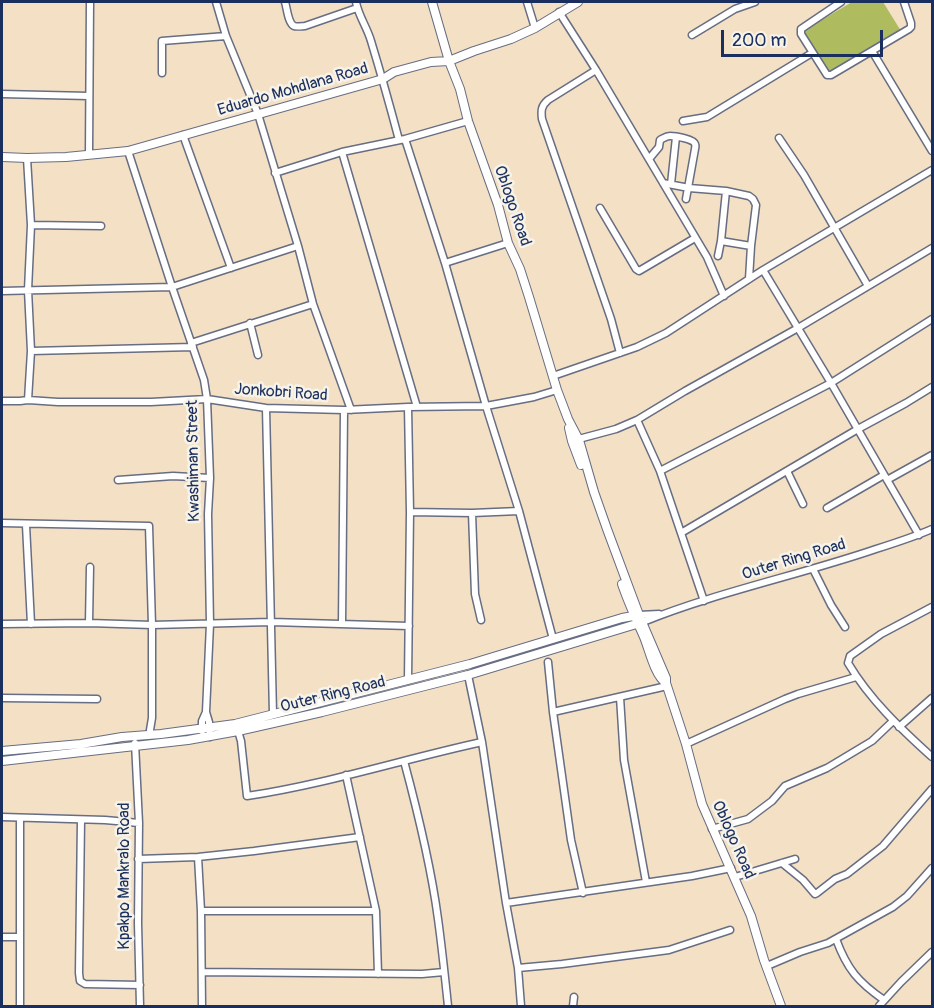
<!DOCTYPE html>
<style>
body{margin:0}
#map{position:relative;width:934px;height:1008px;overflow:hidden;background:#f3e0c5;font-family:Pangolin,sans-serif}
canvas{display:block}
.frame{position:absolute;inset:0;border:3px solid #1b2f5e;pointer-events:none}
.scale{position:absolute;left:721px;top:30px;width:162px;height:27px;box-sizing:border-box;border:3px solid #1b2f5e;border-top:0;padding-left:8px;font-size:18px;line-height:21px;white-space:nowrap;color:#1b2f5e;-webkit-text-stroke:4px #f7f3e8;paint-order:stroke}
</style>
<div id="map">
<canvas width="934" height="1008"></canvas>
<div class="frame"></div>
<div class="scale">200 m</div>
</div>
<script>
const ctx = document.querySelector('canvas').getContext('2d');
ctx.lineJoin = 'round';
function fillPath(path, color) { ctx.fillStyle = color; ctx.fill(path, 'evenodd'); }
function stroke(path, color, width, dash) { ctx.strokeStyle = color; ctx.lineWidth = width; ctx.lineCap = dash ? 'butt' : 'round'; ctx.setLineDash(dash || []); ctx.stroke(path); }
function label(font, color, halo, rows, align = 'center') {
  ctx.font = font + ' Pangolin,sans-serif'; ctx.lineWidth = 5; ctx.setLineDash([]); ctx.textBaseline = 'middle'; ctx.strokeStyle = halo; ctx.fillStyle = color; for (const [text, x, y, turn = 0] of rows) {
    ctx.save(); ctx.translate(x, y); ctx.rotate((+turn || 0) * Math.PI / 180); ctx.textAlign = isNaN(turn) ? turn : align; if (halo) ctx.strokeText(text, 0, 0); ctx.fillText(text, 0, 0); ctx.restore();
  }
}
const green = new Path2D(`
 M852,2h31l18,29 -72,43 -26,-43z`);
const minor = new Path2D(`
 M216,2l10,34 32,78 40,132 15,58 38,106
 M285,2c2,6 3,21 9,24 2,1 9,0 11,0l52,-18
 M356,2c2,13 11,25 15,39 10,33 19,65 28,99
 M527,2l8,26
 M841,2l-40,27v5l26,41h4l78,-46 2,-2v-4l-7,-21
 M559,12l37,58 111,187 17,39
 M692,35l43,-26 20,-7
 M872,51l60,100
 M596,70l-48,30c-7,6 -7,11 -6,19l69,200 9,34
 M162,73v-32l64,-5
 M2,94l87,2
 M683,121l24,-4 105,-64
 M183,135l48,133
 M779,138l25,37 64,111
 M405,139l40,124 41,143 33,105 34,128
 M128,151l44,136 32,93 3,19 3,79 -2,36 2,110 -4,88 -4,9v10
 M342,152l75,255
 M89,154l1,-152
 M27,158l4,67 -3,65 3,61 -3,49
 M649,159l10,-12 1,-7c4,-2 6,-4 10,-4 5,0 24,3 25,8 1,2 0,4 0,5l-9,50
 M275,173l67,-21 63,-13 63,-18
 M663,183l26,5 37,3 23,5 4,3 3,6 -5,41 -2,33
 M671,184l5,-47
 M600,208l36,61 3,2 56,-33
 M31,225l70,1
 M721,241l30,5
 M718,256l3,-15 5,-50
 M445,263l63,-20
 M763,270l68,113 88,152
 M2,291l170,-4 126,-41
 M250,323l8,32
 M191,343l122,-39
 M31,351l162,-4
 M553,376l84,-29 29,-14 97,-63 169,-100
 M2,401h18l8,-1 30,2h93l56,-3 59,9 78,2 64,-3 78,-1 48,-9 23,-7
 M408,407l2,105 -2,168
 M266,408l7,306
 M637,420l23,51 44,130
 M575,440l41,-11 21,-9 48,-29 113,-63 134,-80
 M660,471l171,-88 101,-64
 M787,471l16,33
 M118,480l55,-4 37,2
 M887,480l45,-25
 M827,508l57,-33
 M410,512l62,1 47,-2
 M472,513l3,81 6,26
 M2,523l147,3 3,99v93l-2,12 1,5
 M26,525l5,99
 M681,533l177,-104 48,-26 26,-16
 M813,569l18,36 14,22
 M932,607l-51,27 -31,22 -2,7c22,37 53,66 84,94
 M639,615l20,-1
 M643,622c74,-30 157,-47 233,-73 19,-6 38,-12 56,-20
 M89,623l1,-56
 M2,624l87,-1 63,2 119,-3 138,4
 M342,624l2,-214
 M548,662l5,50 18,128 12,53
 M468,675l14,67 24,161 12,65 3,38
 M620,697l4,63 22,122
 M2,698l95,1
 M206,712l3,10 1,15
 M553,712l114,-26
 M899,727l33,-29
 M238,731l3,10 6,55c80,-12 157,-37 235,-54
 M135,743l4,80 -1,100 2,83
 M686,744l99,-45 13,-5 58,-17
 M404,761c14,52 27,105 34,158 4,29 7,58 10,87
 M346,775l30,136 2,63
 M2,817l103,3 34,3
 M81,820l-2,153 1,8 5,3 55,1
 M712,829l36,-10 24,-18 13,-15 42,-18 45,-27 21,-20
 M198,857l3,54 1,95
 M138,859l60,-2 56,-6 106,-14
 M782,863l21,17 12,14 2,-1 18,-14 12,-5 36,-28 49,-57
 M735,877l60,-18
 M506,903l186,-27 39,-8
 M201,911h175
 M2,937h18
 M836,939c11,30 22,43 48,61
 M767,966l33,-14 28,-9 65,-36 14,-11 25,-28
 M518,968l44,-4 107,-14 61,-20
 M202,972l220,2 22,-2
 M20,1006v-188
 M573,1006l1,-9
 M879,1006l22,-24 31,-30`);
const major = new Path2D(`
 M432,2l17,59 11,28 8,32 30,84 10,38 12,26 9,28 28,93 11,29 11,21 15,52 13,37 32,86 27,63v5l20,61 16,60 49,112 13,44 17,46
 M2,157l25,1 39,-1 62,-6 255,-72 11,-7 37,-10 18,-1 25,-10 37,-12 24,-11 43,-26
 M569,428l3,13 9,24
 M622,584c6,18 14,35 22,53 5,12 11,39 22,46
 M2,751l79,-7 41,-7 39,-3 74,-10 235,-60 152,-46 17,-3
 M2,761l186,-21 50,-9 84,-19 146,-37 175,-53`);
const streetNames = [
 ["Eduardo Mohdlana Road",293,90,-16],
 ["Oblogo Road",512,206,71],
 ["Jonkobri Road",281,393,4],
 ["Kwashiman Street",194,461,-91],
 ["Outer Ring Road",794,560,-17],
 ["Outer Ring Road",333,695,-14],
 ["Oblogo Road",733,840,66],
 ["Kpakpo Mankralo Road",125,876,-90]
];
fillPath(green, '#aebc5f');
stroke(minor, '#676d82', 9);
stroke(major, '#676d82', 10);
stroke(minor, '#fff', 6);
stroke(major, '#fff', 8);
label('16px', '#1b2f5e', '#f7f3e8', streetNames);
</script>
